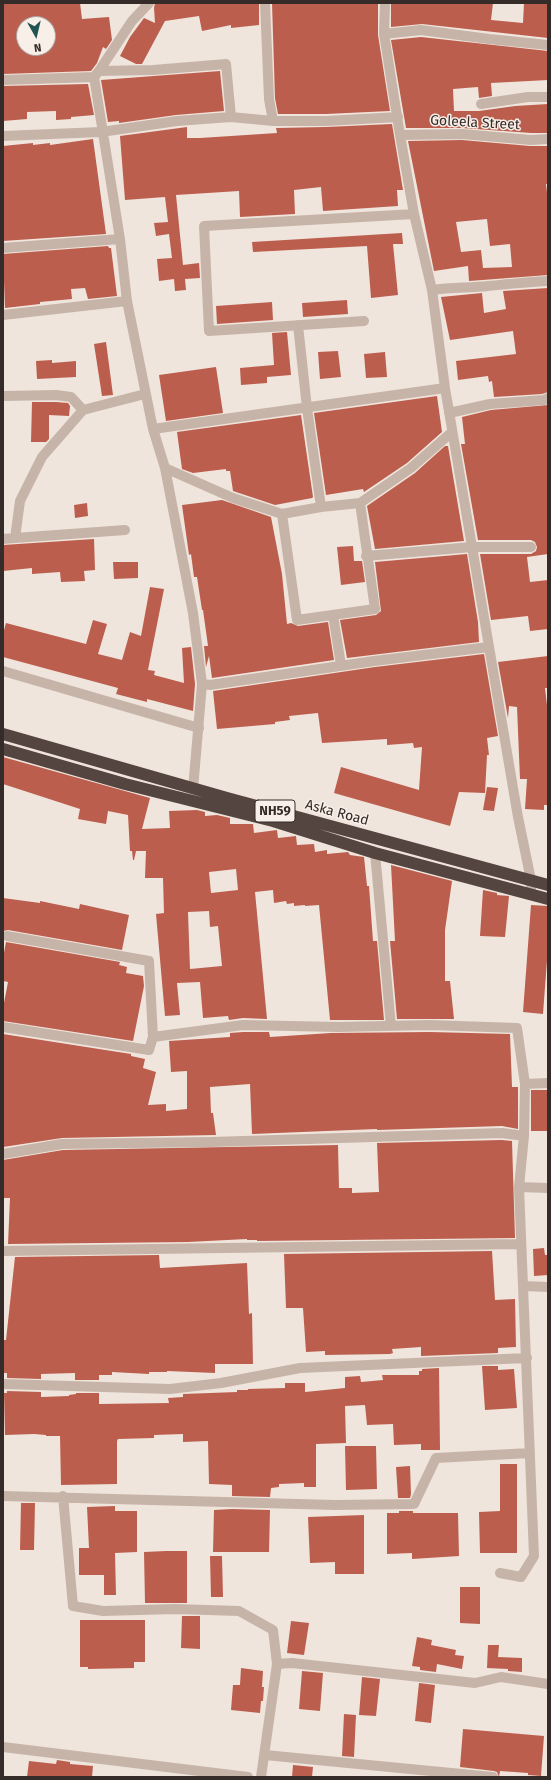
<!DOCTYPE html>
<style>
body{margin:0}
#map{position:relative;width:551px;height:1780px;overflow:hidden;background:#f0e5dc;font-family:"Fira Sans",sans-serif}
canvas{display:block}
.frame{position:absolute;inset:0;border:4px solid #352b28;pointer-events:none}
.north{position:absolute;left:16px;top:16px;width:40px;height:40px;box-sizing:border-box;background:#f8efe8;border:1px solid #aaa19b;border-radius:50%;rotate:172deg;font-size:11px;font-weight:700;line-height:16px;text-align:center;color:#352b28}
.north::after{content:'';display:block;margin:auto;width:14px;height:18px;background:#215352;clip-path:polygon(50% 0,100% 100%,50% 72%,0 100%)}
</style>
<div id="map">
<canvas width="551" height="1780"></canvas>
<div class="frame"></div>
<div class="north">N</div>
</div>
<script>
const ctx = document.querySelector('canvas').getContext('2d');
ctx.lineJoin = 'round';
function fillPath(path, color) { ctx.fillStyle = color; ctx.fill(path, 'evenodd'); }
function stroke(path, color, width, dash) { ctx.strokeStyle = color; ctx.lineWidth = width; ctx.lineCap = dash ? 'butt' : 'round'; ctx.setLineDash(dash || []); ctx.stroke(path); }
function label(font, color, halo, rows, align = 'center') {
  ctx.font = font + ' "Fira Sans",sans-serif'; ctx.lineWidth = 3; ctx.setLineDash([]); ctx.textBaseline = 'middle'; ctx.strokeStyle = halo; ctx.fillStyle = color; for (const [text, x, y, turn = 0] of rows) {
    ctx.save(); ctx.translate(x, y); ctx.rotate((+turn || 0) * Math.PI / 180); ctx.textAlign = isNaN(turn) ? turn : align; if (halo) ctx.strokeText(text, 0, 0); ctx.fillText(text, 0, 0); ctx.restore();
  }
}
const building = new Path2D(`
 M3,3h77l2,16 27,-2 3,23 -6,9 -3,-2 -6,16 -6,8 -88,3zM24,24h24v24h-24z
 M155,3h104v22l-28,3v-3l-29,6 -3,-15 -34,5 -23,43h-6l-16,-8 10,-19 14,-19 11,5 -1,-15z
 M272,3h106v32l12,76 -64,3h-48l-3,-16z
 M391,3h102l-2,17 32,3 1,-20 24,1v34l-126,-14 -31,3z
 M421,37l127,14v29l-57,3 1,13 -13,2 -1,-11 -25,2 1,22h25l36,-5 33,-2v29h-17l-69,-5h-56l-15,-88z
 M220,71l4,40 -48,4 -57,8v-2l-11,1 -7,-42z
 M88,84l6,31 -23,2v2l-15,1v-9l-29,1v7l-24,2v-35z
 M392,124l11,66h-6l1,16 -75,5 -2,-24 -27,3 1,24 -55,3 -1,-26 -63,4 7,70 16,-2 1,15 -15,1 1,11 -11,1 -1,-12 -15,2 -2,-22 15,-1 -3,-24 -13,2 -2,-13 14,-1 -3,-25 -40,3 -5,-64 67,-9v11h13l77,-5 -1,-5 50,-1z
 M93,139l13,95 -103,7v-95l30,-3v2l17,-2v2z
 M462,140l68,6h18v38h-2l2,17v74l-79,6 -1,-15 -34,5 -26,-130zM487,219l3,27 20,-2 2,23 -29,1 -2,-18 -20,2 -5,-30z
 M402,233l1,11h-10l5,51 -27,3 -4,-52 -114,6 -1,-10z
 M108,246l1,2h2l6,48 -29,3 -3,-11 -14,1 1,10 -32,3v2l-35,4 -2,-54z
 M548,288v104l-6,2 -48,3 -2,-16 -3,1 -1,-6 -30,4 -2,-19 60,-7 -3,-23 -63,9 -9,-43 41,-4 2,20 22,-4 -3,-18z
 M347,300l1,14 -45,3 -1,-14z
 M272,302l1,18 -56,4 -1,-18z
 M287,332l4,43 -24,2v6l-26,2 -1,-17 34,-3 -2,-32z
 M106,342l7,53 -11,1 -8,-52z
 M338,351l3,26 -21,2 -2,-27z
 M385,352l2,25 -21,1 -2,-24z
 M52,360v3l24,-2v16l-39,2 -1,-18z
 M216,367l7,46 -57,8 -7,-46z
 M437,396l5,36 -35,31 -43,29 -1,-3 -37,6 -12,-82z
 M32,402h24l12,1 2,3 -1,10 -20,-1v24l-3,3h-15z
 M548,405v149l-21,3 3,25 18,-2v49l-18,2 -2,-15 -37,4 -11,-66h51l5,-3 1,-4 -2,-5 -4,-2h-53l-17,-96h4l-3,-27 29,-7z
 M301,415l12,82 -1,1 -37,7 -42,-14 -3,-20h-4v-2l-33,4 -11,-4 -5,-37z
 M445,446h3l16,95 -89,8 -8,-43 48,-33z
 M222,500l49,17 11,57 5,50 4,-1 7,3 30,-4 6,38 -122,18 -3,-22 -3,11 -2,-21h4l-5,-36h-1l-5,-33h-3l-3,-23 -2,1 -7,-50z
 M87,503l1,13 -13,2 -1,-13z
 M94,539l1,31 -11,1 1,10 -24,1 -1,-10 -28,2v-6l-29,3v-26z
 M353,546l1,15h8l3,21 -24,3 -4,-38z
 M467,554l11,68 1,20 -132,16 -7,-38 36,-5 5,-4 -6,-49z
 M113,562h25v16l-24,1z
 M150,587l14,2 -16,81 7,1 -1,4 30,8 -2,-35 9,-1 4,37 -2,27 -46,-12v3l-31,-8 2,-6 -115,-31v-23l3,-11 80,21 7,-24 14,4 -9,30 24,6 8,-28 11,4z
 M484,654l14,82 -11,2 2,17h-2l-2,38 -26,-1 -9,34 -116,-33 7,-26 78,23 3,-43 -8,1 -1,-5 -26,2v-6l-65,4 -4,-30 -29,3 1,4 -15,2v2l-58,5 -4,-38 162,-24z
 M548,656v32h-3l3,26v91h-4v5l-19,-1 2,-30h-7l-3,-72 -8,-1 -1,12 -10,-56z
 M3,757l147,41 -8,31 28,-1 -1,-17 28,-1 8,2v4l12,-1 13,3v6h23l1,9 23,-3 1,8 18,-2 1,9 17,-1 1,8 12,-2v4l21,-2 2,3 14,2 3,29h2l4,55h4l7,79h-54l-11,-115 -14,1v-1l-11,1v-3l-7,1 -1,-3 -12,2 -1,-13 -18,2 12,127 -24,-1 -14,2 -1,-4 -25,2 -3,-36 -23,1 3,32 -15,1 -9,-102 8,-1 -1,-35h-18l1,-27h-10l-2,9h-1l-1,-9h-2l-2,-36 -20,-4 -2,13 -28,-5 2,-10 -77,-25zM236,869l2,21 -27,3 -2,-21zM209,911l1,16 8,-1 4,40 -32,3 -2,-57z
 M487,787l11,1 -4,23 -11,-1z
 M391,865l61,16 -7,49v51h5l4,38h-57l-7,-78h5z
 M483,890l14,3v2l12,1 -4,41 -25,-1z
 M3,898l37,5v-2l39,8 1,-5 49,11 -7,35 -114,-20 -5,1z
 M531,905l17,1v41l-5,67 -20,-2z
 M6,942l114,20 -1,3 8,2 -1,6 17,3 1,10 -11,55 -130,-20v-13l5,-26 -5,-1v-23z
 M243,1032h26l1,5 61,-4 99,-1 80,2 2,53h6v42l-16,-3 -125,4v-1l-125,5 -2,-50 -40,3 1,26h2l3,22 -154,3 -59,9v-113l128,20v2l14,3 -2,9 13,4 -8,33 18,-1v7l21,-2v-38l-16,1 -2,-31 61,-4v-4z
 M531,1090h17v41h-17z
 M502,1140l10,1 3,97 -258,3v-1h-10v-1l-59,3 -180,2 2,-46h-7v-38l60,-10 275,-5 1,43h13v5l27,-1 -2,-49z
 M544,1248l1,7h3v20l-14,1 -1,-27z
 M492,1251l3,49 20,-1 1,48 -18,1v5l-77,3v-9l-29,2 1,4 -3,1 -65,1v-4l-19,1 -3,-44h-17l-2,-54z
 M159,1255l1,13 87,-5 2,51 3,-1 1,51h-38v9l-48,-2v1h-18v2l-37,-2v3h-13v5h-24v-7l-34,1v5l-34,-1v-5h-4v-33h3l9,-83z
 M482,1366h16v4l16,-1 3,39 -32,2z
 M439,1368l1,82h-19v-6l-27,1 -1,-21 -26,1 -2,-20 -20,1 1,37 -30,1v43h-12v-4l-25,1v3l-8,1 -1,9 -38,-1v-11l-23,-1 -1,-43 -25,1v-8l-29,1v3l-36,1 -1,2v43l-56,1 -1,-49h-14v-1l-12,-1 -29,1 -1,-42h3v-2l34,1v5l28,-1v-1l7,-1v-1h23v11l70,-1 -1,-5 15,-1v-3l54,-2v-2h11v-1l37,-1v-5h20v9l40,-4v-11l15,-1 1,6 22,-2 -1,-5h37v-4h3v-2z
 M345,1446h31l1,43 -31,1z
 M500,1464h17v89h-37l-1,-41 21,-1z
 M410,1466l1,28 -1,4h-12l-2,-31z
 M21,1503h14l-1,47h-14z
 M115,1506v5h22v41l-22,1 1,42h-12v-20h-25v-27h10l-2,-41z
 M232,1509l38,1 -1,42h-56l1,-42z
 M399,1511h14v2h45l1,43 -47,3v-6l-25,1v-41h12z
 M364,1515v59h-29v-12l-25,1 -2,-46z
 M166,1551h21v52h-42l-1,-51z
 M210,1556h12l1,41h-12z
 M460,1587h20v37l-20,-1z
 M182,1616h18v33l-19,-1z
 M80,1620h65v42h-11v6l-46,1v-2h-8z
 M291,1621l18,2 -5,32 -17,-2z
 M417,1637l15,3 -1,5 25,5 -1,5 9,1 -2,13 -25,-5 -1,8 -16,-2v-3l-8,-1z
 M488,1645h11l-1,12 24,1v14l-14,-1v-2l-21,-1z
 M241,1668l22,3 -1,16h2l-1,14h-2l-1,12 -29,-3 2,-25h7z
 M302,1671l21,2 -3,38 -21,-2z
 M362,1677l18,2 -4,37 -17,-1z
 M419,1683l16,2 -4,38 -16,-2z
 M344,1714l12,1 -2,42 -12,-1z
 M463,1729l81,7 -3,40 -13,-1v-2l-28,-2 -1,6 -2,-5 -3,-1 -34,-4z
 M57,1760l13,2v2l23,2 -1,11h-65l2,-16 27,3z
 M293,1765l20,2 -1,10h-20z`);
const minor = new Path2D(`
 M149,3l-17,18 -33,50 -5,6 26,162 7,62 26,128 12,39 28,145 9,71 -9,105
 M265,3l4,96 4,22
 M385,3l-1,31 16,101 14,79 18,76 13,98 73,429 13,63v14
 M384,34l37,-4 68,9 59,6
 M99,71l54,-1 73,-6 5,53
 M3,80l91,-3
 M481,104l47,-7h20
 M400,135l62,-1 69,6 17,-1
 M3,136l98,-4 76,-11 54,-4 42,4h53l72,-4
 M3,248l117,-9
 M432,290c19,-3 38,-2 56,-4 21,-2 40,-4 60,-5
 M3,315l124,-14
 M364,321l-155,10 -5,-105 210,-12
 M298,325l9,83 14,99
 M3,396l53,-1 15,2 12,13 62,-16
 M449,413l41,-9 54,-4 4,-2
 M153,429l292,-41
 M165,468l68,30 49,16 39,-7 39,-4 51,-35 41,-36
 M282,514l15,106 78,-11 -15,-106
 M15,538l110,-8
 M3,539l12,-1 5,-37 22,-44 41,-47
 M366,556l106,-9h59
 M333,615l8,50
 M3,671l196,57
 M202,684l8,1 164,-24 115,-14
 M375,853l16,173
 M3,1027l146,23 4,-13 -4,-76 -142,-25
 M153,1037l90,-12 95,2 92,-2 87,3 8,56 -1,52 -5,51 4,99 25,1
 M525,1084l23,-1
 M3,1154l59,-10 149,-2 291,-9 22,3
 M519,1187l29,1
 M3,1251l518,-7
 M3,1384l167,5 51,-6 79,-15 227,-10
 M3,1496l332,9 79,-1 22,-46 94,-5
 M63,1496l10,110 30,5 72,-2 64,2 34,19 4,34 -16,113
 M500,1573l21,4 13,-21 -11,-270
 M277,1664l15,-1 183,20 26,-6 47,7
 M3,1747l245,30
 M265,1755l228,22`);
const highway = new Path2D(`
 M3,734l224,64 321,87
 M3,749l122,35 148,37 102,32 173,46`);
const shields = [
 [275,811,40]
];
const shieldNames = [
 ["NH59",275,811]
];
const streetNames = [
 ["Goleela Street",475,123,3],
 ["Aska Road",337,813,15]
];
fillPath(building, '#bc5e4e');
stroke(minor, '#c7b4a9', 10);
stroke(highway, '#554540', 12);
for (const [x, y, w] of shields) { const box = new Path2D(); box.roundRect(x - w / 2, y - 11, w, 22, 3); ctx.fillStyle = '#f8efe8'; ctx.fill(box); stroke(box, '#352b28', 1); }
label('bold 13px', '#352b28', null, shieldNames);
label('14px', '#352b28', '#f8efe8', streetNames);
</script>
